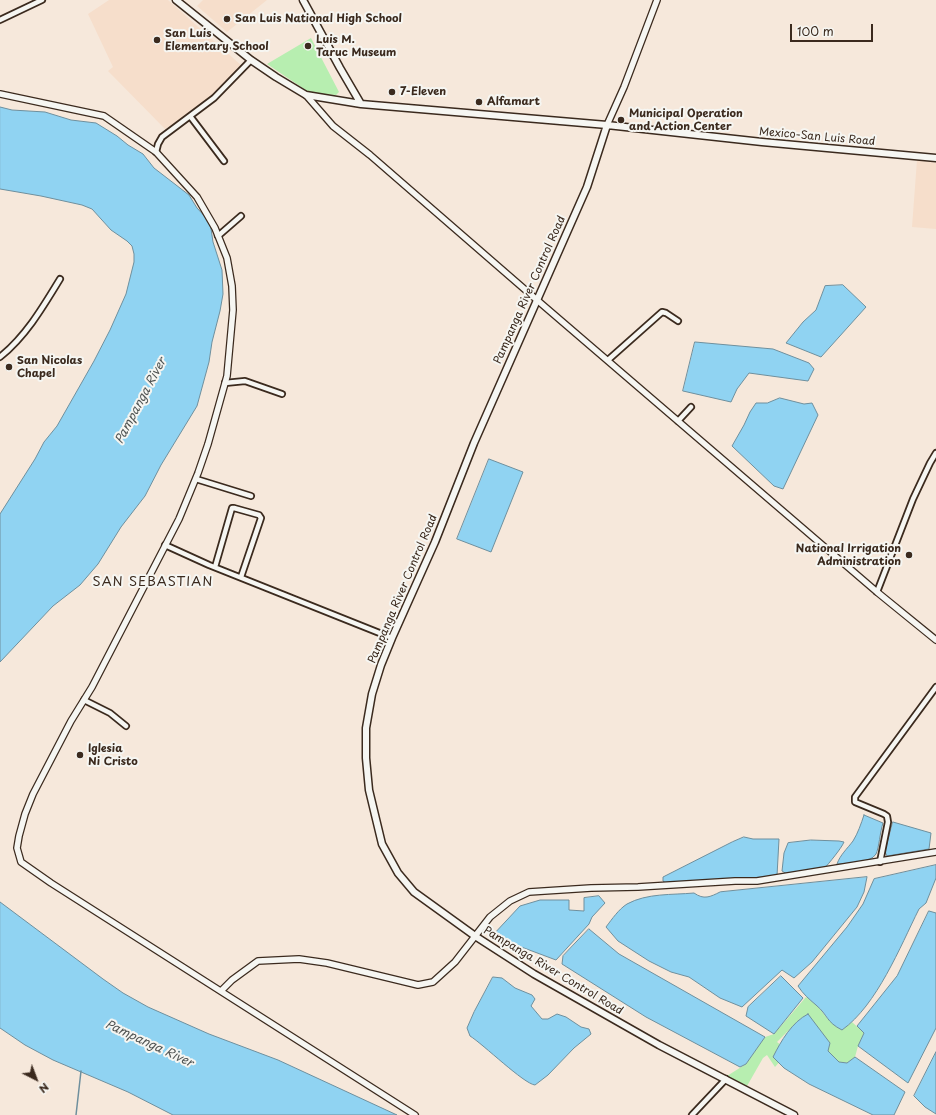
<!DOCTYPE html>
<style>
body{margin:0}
#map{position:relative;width:936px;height:1115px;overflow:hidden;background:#f6e8db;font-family:"Playpen Sans",sans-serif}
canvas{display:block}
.north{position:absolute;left:16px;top:1059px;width:40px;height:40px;-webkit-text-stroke:3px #f6f6f2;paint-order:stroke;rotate:138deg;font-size:11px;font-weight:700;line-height:16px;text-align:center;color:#3b2a1e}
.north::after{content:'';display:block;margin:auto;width:14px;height:18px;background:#3b2a1e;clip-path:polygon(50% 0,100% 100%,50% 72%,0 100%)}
.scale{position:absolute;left:790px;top:24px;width:83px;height:18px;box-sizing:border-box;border:2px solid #3b2a1e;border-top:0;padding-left:5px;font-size:12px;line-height:14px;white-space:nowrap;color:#3b2a1e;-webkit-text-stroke:3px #f6f6f2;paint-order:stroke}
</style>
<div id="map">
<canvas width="936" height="1115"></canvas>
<div class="north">N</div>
<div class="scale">100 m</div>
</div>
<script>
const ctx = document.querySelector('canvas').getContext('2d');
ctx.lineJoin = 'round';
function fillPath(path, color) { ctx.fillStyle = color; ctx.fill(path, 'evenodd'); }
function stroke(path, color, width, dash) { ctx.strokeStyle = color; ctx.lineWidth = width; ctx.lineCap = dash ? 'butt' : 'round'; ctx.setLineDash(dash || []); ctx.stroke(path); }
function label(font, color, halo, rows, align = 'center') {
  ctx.font = font + ' "Playpen Sans",sans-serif'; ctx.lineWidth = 4; ctx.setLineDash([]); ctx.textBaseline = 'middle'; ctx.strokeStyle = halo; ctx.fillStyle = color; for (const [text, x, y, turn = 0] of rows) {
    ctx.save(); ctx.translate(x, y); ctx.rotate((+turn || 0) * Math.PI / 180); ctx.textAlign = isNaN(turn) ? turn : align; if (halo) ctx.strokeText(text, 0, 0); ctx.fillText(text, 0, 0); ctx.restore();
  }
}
const built = new Path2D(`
 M109,0h59l74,66 -34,33 -26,20 -17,10 -57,-58 5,-4 -25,-53z
 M203,0h64l-40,32 -30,-26z
 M917,160l19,3v66l-24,-2z`);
const green = new Path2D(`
 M311,38l28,54 -3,3 -26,-2 -43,-29z
 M806,997l11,8 10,13 15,12 10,-8 12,11 -6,13 -3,11 -8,6 -8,-1 -11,-11 -27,-33 -24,24 12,9 -14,16 -8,-12 -4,3 -16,28 -20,-10 19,-12 19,-27 9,-3z`);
const water = new Path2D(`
 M0,107l12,3 33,2 26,8 25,3 21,13 11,9 15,9 11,14 35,27 8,13 13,14 3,20 9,28 1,24 -3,17 -8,31 -3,20 -12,44 -36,59 -16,31 -24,31 -23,37 -18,21 -27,21 -53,56v-148l35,-55 9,-17 13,-16 37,-65 16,-31 16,-36 8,-32v-8l-2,-8 -5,-5 -16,-11 -19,-21 -10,-4 -41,-9 -41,-7z
 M843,285l23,22 -45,50 -35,-14 17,-21 13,-12 9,-24z
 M695,342l78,7 36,14 5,6 -6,12 -59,-8 -12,16 -6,13 -48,-11z
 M780,398l24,6 8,-1 6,12 -35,74 -9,-3 -42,-40 12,-21 6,-13 6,-9h11z
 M489,459l34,13 -32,80 -34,-13z
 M864,815l19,8c-3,9 -4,25 -7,31 -6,10 -29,9 -39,10 3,-9 10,-15 16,-23 5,-8 8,-17 11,-26z
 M893,822l38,11 -2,16 -42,7 -2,-4z
 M744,837l9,2h26l-2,37 -110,8 -4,-3v-4l69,-35z
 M811,840l28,1 5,1c-3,7 -15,21 -20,27l-37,5 -5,-3 2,-18 4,-10z
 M936,865v13l-10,25 -7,6c-19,38 -42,96 -77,121 -16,-8 -14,-15 -26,-25 -7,-6 -13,-11 -18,-19l49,-59 16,-23 11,-25z
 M867,877l-3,15 -7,15 -45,55 -18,16 -12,-8 -40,37 -22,-9 -31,-21 -18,-5 -22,-11 -31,-20 -12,-14c6,-8 13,-18 21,-23 20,-11 45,-9 67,-11 10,7 16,4 26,-1z
 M599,896l6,7 -13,14 -3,7 -33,36 -64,-24 28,-30 20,-6h29v10l15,1v-13z
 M0,902l103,77 20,14 25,14 61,27 69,26 119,55h-224l-45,-23 -75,-32 -28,-15 -25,-17z
 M929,911l7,2v115l-28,55 -50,-37 6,-13 -7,-7 40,-50z
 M589,929l30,25 146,83 -19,27 -6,3 -94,-50 -84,-53 1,-8z
 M781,976l22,22 -29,36 -28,-18 2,-9z
 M493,977l9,1 13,10 17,7 3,4 -4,7 11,13h6l9,-5 9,3 15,10 8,2 2,5 -17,14 -26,27 -13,10c-11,-1 -52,-41 -65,-49l-3,-8 7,-16z
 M808,1014l22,29 -2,8 11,11 8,1 8,-6 50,35 -11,23h-21l-64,-31 -25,-16 -11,-11c8,-16 19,-35 35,-43z
 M936,1052v62l-11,-7 -11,-11z`);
const stream = new Path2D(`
 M76,1115l5,-44`);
const minor = new Path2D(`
 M0,20l42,-20
 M190,116l34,45
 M156,152l2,-8 4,-7 52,-39 37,-38
 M218,236l23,-20
 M0,357c26,-21 43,-50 60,-78
 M608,360l54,-48 4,1 12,8
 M225,383l20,-2 37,13
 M678,421l13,-14
 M196,479l55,17
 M165,545l44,20 183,73
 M215,567l17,-59h2l25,7 2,3 -20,59
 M877,592l36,-93 17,-36 6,-10
 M84,700l26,13 16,13
 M880,862l8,-40 -1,-6 -3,-2 -29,-12v-5l81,-110
 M692,1115l34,-36`);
const tertiary = new Path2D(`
 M0,94l104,22 52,36 41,45 18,31 12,30 5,28 1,24 -6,66 -19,68 -10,29 -19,46 -87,168 -21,34 -38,73 -8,20 -6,22 -2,12 4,14 30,21 364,232
 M306,95l27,31 37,29 167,145 340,292 59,48
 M607,125l17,-38 33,-87
 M221,991l11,-11 26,-19 41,-2 28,4 91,22 15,-3 22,-20 35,-45 20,-16 19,-9 62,-4 47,-1 97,-6h22l179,-29`);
const secondary = new Path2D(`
 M176,0l75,60 25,17 30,18 55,9
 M303,0l37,68 21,36 246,21 155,17 174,16
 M607,125l-20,62 -113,256 -39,99 -43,96 -11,27 -9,29 -6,34v30l3,32 13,54 16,29 16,19 61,44 59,38 125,71 135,70`);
const markers = [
 [227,19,4,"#3b2a1e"],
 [157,40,4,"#3b2a1e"],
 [308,46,4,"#3b2a1e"],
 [392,92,4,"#3b2a1e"],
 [479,102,4,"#3b2a1e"],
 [621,120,4,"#3b2a1e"],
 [9,367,4,"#3b2a1e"],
 [909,555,4,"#3b2a1e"],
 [80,755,4,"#3b2a1e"]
];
const poiNames = [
 ["San Luis National High School",235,19],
 ["San Luis",165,34],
 ["Elementary School",165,47],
 ["Luis M.",316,40],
 ["Taruc Museum",316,53],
 ["7-Eleven",400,92],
 ["Alfamart",487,102],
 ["Municipal Operation",629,114],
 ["and Action Center",629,127],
 ["San Nicolas",17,361],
 ["Chapel",17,374],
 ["National Irrigation",901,549,"right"],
 ["Administration",901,562,"right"],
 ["Iglesia",88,749],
 ["Ni Cristo",88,762]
];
const streetNames = [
 ["Mexico-San Luis Road",817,137,5],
 ["Pampanga River Control Road",530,290,-66],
 ["Pampanga River Control Road",403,589,-67],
 ["Pampanga River Control Road",553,971,31]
];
const waterNames = [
 ["Pampanga River",141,401,-62],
 ["Pampanga River",149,1044,25]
];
const quarterNames = [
 ["SAN SEBASTIAN",153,582]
];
fillPath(built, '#f6decb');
fillPath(green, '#b7eeb0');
fillPath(water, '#90d3f2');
stroke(water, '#6e8f9d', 1);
stroke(stream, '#6e8f9d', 1.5);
stroke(minor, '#3b2a1e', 8);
stroke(tertiary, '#3b2a1e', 8);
stroke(secondary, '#3b2a1e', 9);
stroke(minor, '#f6f6f2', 4.5);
stroke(tertiary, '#f6f6f2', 5.5);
stroke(secondary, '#f6f6f2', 6);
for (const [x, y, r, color] of markers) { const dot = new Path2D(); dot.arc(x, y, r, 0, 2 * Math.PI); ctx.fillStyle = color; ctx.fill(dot); stroke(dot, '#f6f6f2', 1.5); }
label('bold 11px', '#3b2a1e', '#f6f6f2', poiNames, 'left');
label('11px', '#3b2a1e', '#f6f6f2', streetNames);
label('italic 12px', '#505453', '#f6f6f2', waterNames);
ctx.letterSpacing = '1px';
label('13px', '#3b2a1e', '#f6f6f2', quarterNames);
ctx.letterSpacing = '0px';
</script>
